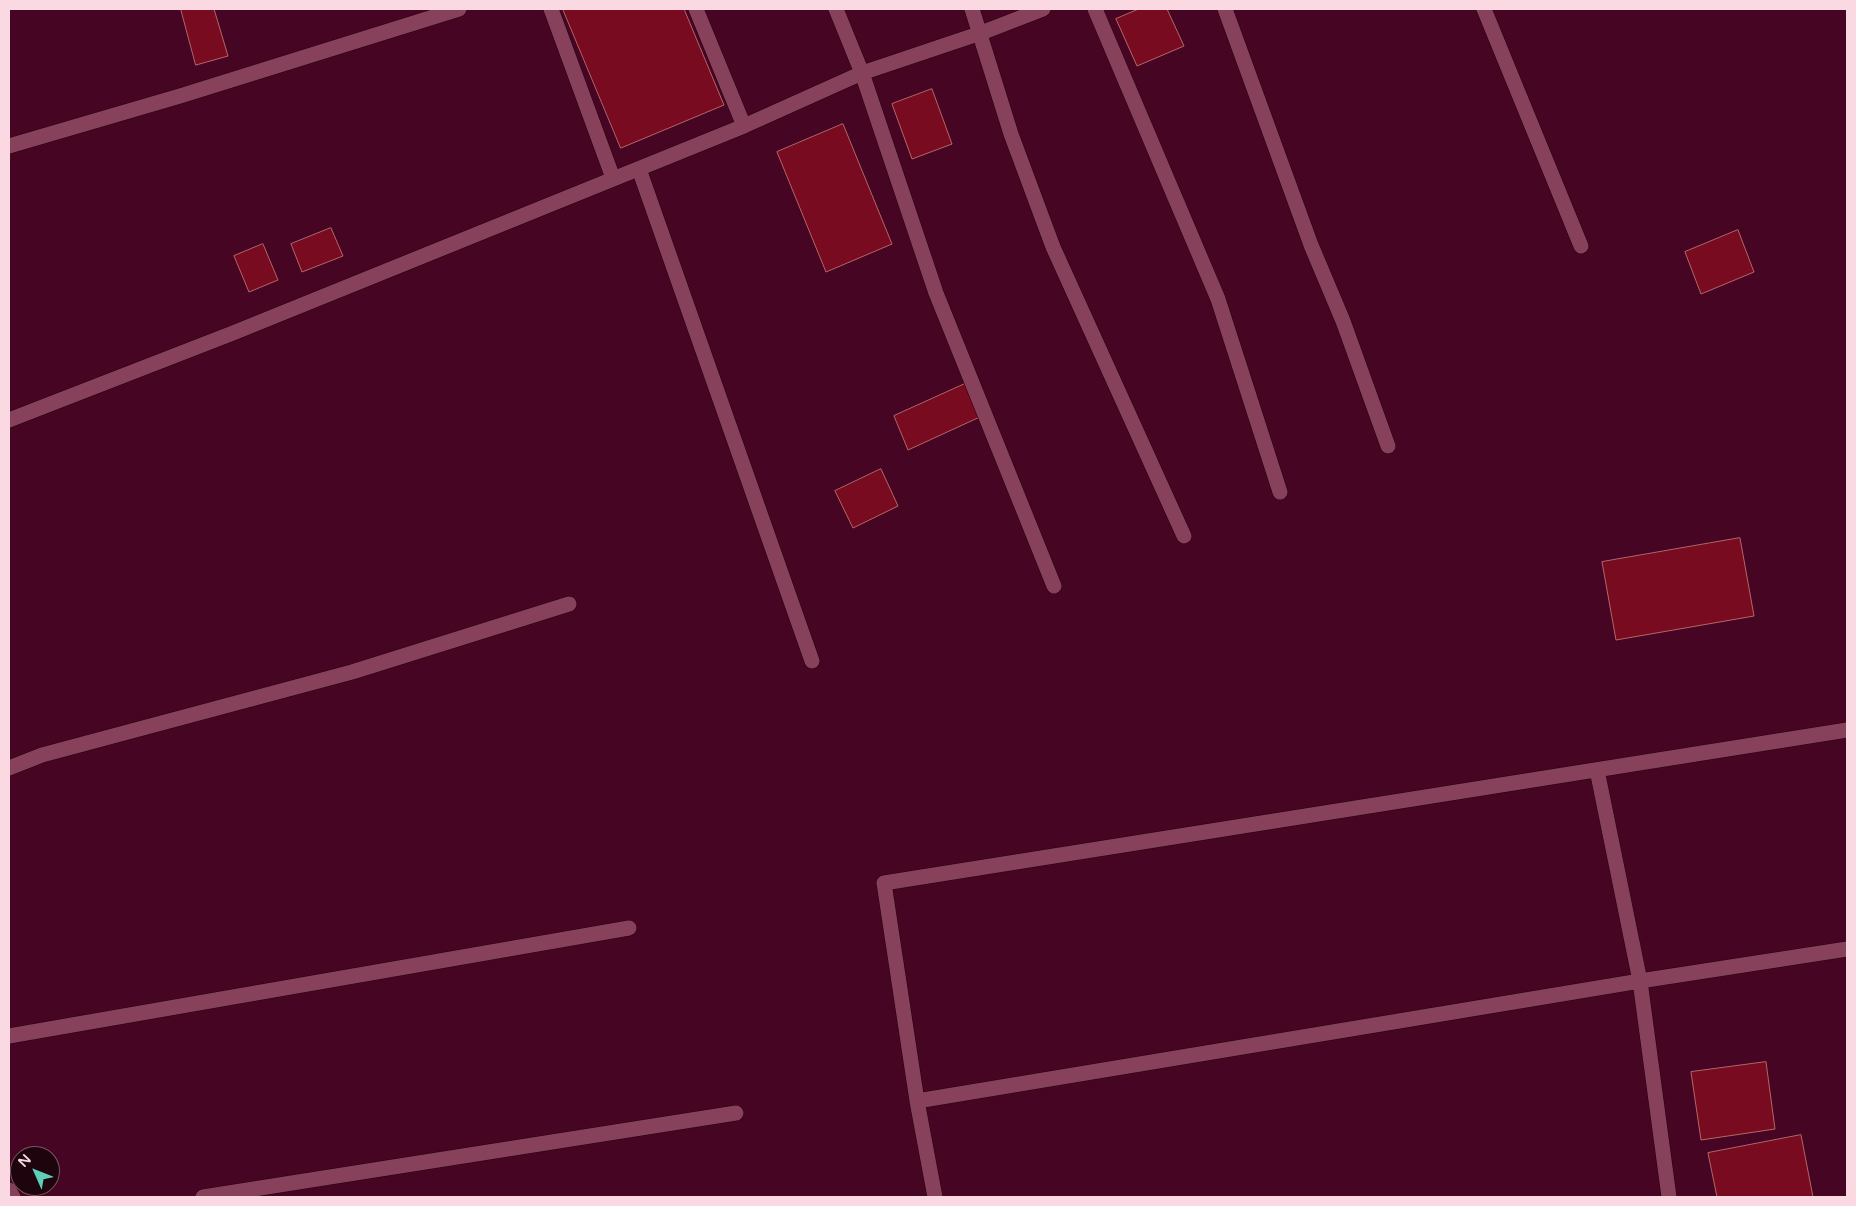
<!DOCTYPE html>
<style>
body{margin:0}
#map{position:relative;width:1856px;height:1206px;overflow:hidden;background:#470524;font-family:"Varela Round",sans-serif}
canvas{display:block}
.frame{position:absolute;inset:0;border:10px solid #fbd9e2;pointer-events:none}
.north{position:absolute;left:10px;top:1146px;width:50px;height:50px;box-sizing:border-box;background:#1e040d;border:1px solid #765962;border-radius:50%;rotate:314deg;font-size:14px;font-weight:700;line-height:20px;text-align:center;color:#fbd9e2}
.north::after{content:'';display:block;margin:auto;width:18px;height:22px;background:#5dceb9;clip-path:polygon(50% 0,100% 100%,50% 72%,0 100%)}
</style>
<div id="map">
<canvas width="1856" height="1206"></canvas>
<div class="frame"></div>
<div class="north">N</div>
</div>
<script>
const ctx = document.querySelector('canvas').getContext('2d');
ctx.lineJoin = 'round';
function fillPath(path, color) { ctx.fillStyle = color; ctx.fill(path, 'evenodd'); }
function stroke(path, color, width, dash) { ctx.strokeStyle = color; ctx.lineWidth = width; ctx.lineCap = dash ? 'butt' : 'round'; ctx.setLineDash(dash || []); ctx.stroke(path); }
const building = new Path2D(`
 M181,9h33l14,47 -32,9z
 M563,9h121l40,96 -103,43z
 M1139,9h28l17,37 -47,20 -21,-47z
 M932,89l20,55 -40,15 -20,-55z
 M843,124l49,120 -66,28 -49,-120z
 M331,228l12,28 -41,16 -11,-28z
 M1738,230l16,42 -53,22 -16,-42z
 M263,244l15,36 -29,12 -15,-36z
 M967,383l15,33 -74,34 -14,-34z
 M881,469l17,37 -45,22 -18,-37z
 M1740,538l14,78 -138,24 -14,-78z
 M1766,1062l9,67 -74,11 -10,-68z
 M1801,1135l12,62h-96l-9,-44z`);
const street = new Path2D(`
 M551,9l62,169
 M696,9l48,117
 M836,9l26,64 74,220 118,293
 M972,9l39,125 42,113 131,289
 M1095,9l123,290 62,193
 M1225,9l86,236 32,76 45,125
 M1484,9l97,237
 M9,146l171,-50 279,-87
 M639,169l173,492
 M9,420l224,-87 511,-207 118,-53 119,-40 62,-24
 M9,768l33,-13 310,-83 217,-68
 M1597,770l43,211 29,216
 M9,1036l620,-108
 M917,1101l723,-120 207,-32
 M203,1197l533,-84
 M935,1197l-18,-96 -33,-218 963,-153`);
const secondary = new Path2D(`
 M9,1190l4,7`);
fillPath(building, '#780b1f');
stroke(building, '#b36768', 1);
stroke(street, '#25000d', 16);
stroke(secondary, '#25000d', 16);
stroke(street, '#87415a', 15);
stroke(secondary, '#87415a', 15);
</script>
